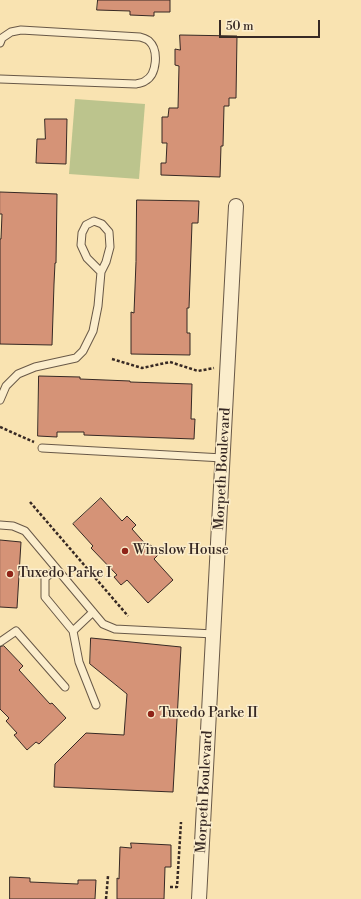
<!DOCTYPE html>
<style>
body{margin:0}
#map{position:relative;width:361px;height:899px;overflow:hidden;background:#f9e3b1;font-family:"Libre Bodoni",serif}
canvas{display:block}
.scale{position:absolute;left:219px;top:20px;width:101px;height:18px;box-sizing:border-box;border:2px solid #372924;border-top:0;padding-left:5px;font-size:12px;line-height:14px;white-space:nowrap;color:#372924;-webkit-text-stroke:3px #fbedcc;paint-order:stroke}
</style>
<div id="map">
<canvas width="361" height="899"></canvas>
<div class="scale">50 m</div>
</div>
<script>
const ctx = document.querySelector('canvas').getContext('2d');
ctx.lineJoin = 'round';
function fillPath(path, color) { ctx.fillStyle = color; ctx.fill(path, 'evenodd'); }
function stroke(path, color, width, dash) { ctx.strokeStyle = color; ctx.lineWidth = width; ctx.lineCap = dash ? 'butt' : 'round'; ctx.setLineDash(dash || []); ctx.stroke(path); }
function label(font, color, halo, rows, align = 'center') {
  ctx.font = font + ' "Libre Bodoni",serif'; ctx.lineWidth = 3; ctx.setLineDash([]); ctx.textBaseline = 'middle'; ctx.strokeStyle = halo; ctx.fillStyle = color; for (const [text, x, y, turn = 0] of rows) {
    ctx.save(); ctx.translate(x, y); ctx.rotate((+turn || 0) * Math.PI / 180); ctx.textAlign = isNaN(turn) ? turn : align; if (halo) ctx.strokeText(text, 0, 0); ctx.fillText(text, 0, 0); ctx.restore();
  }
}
const green = new Path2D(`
 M75,99l70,5 -6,75 -70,-5z`);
const building = new Path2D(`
 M98,0h72v12h-16v4l-24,-1v-4l-33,-1z
 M180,35l57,1 -1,62h-7v8h-5l-1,40h-2l-1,31 -59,-2v-12h5l1,-20h-5v-26h6l1,-9h9l1,-42 -4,-1v-16l5,1z
 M45,119h22l-1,45 -30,-1 1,-24h8z
 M0,192l57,2 -1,69h-1l-1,21 -2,61 -52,-1v-105h1l1,-25h-2z
 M137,200l62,1 -1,22h-6l-3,85h-2v25h3v22l-59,-1v-42l3,1 2,-51z
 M39,376l41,1v2l50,2v1l62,2 -1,35h4l-1,20 -110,-4v-3h-27v5l-19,-1z
 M101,498l21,23 5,-5 9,9 -4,4 16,18 3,-2 8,9 -5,5 19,21 -25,23 -21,-23 -6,5 -7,-8 3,-2 -26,-27 2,-2 -20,-22z
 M0,540l21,2 -4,66 -17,-1z
 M91,638l90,9 -8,145 -119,-5 1,-23 31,-31 38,2 3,-41 -37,-30z
 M4,646l19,20 -4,4 31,34 2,-1 14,15 -27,26 -3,-2 -9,8 -13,-15 3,-2 -11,-12 3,-3 -9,-9v-62z
 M131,843l40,2v22h-6l-1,32h-47v-21l2,1 1,-32 11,1z
 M10,877l20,1v4l48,2v-4h18l-1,19h-85z`);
const path = new Path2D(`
 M112,359l30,9 28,-6 28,9 16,-3
 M0,427l34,15
 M30,502l98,114
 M170,887h7l4,-65
 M106,899l2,-23`);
const service = new Path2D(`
 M0,43l2,-5 9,-6 10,-2 119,7c3,1 7,2 9,4 10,9 8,34 -4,40 -2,2 -6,2 -9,3l-136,-5
 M0,400l6,-14 12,-12 17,-7 41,-9 7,-7 10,-20 5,-25 3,-34 5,-10 4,-15 -1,-15 -7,-8 -8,-3 -8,4 -4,8 -1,12 6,13 14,14
 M42,448l181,10
 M0,525l13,1 12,5 78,93 12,5 99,5
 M57,569l-12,9v19l28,34 6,31 17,43
 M73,631l20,-19
 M0,642l16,-11 49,56`);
const minor = new Path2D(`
 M199,899l37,-693`);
const markers = [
 [125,551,4,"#8f2418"],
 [10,574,4,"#8f2418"],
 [151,714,4,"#8f2418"]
];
const streetNames = [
 ["Morpeth Boulevard",223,469,-87],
 ["Morpeth Boulevard",205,792,-87]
];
const poiNames = [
 ["Winslow House",133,551],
 ["Tuxedo Parke I",18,574],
 ["Tuxedo Parke II",159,714]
];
fillPath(green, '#bcc48d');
fillPath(building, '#d59377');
stroke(building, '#372924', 1);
stroke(service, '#685847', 9);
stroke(minor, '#685847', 16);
stroke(path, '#372924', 2.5, [3, 2]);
stroke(service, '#fbedcc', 7);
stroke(minor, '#fbedcc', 14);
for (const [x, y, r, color] of markers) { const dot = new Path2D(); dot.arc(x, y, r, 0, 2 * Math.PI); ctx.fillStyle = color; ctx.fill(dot); stroke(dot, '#fbedcc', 1.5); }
label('14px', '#372924', '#fbedcc', streetNames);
label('14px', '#372924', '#fbedcc', poiNames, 'left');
</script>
